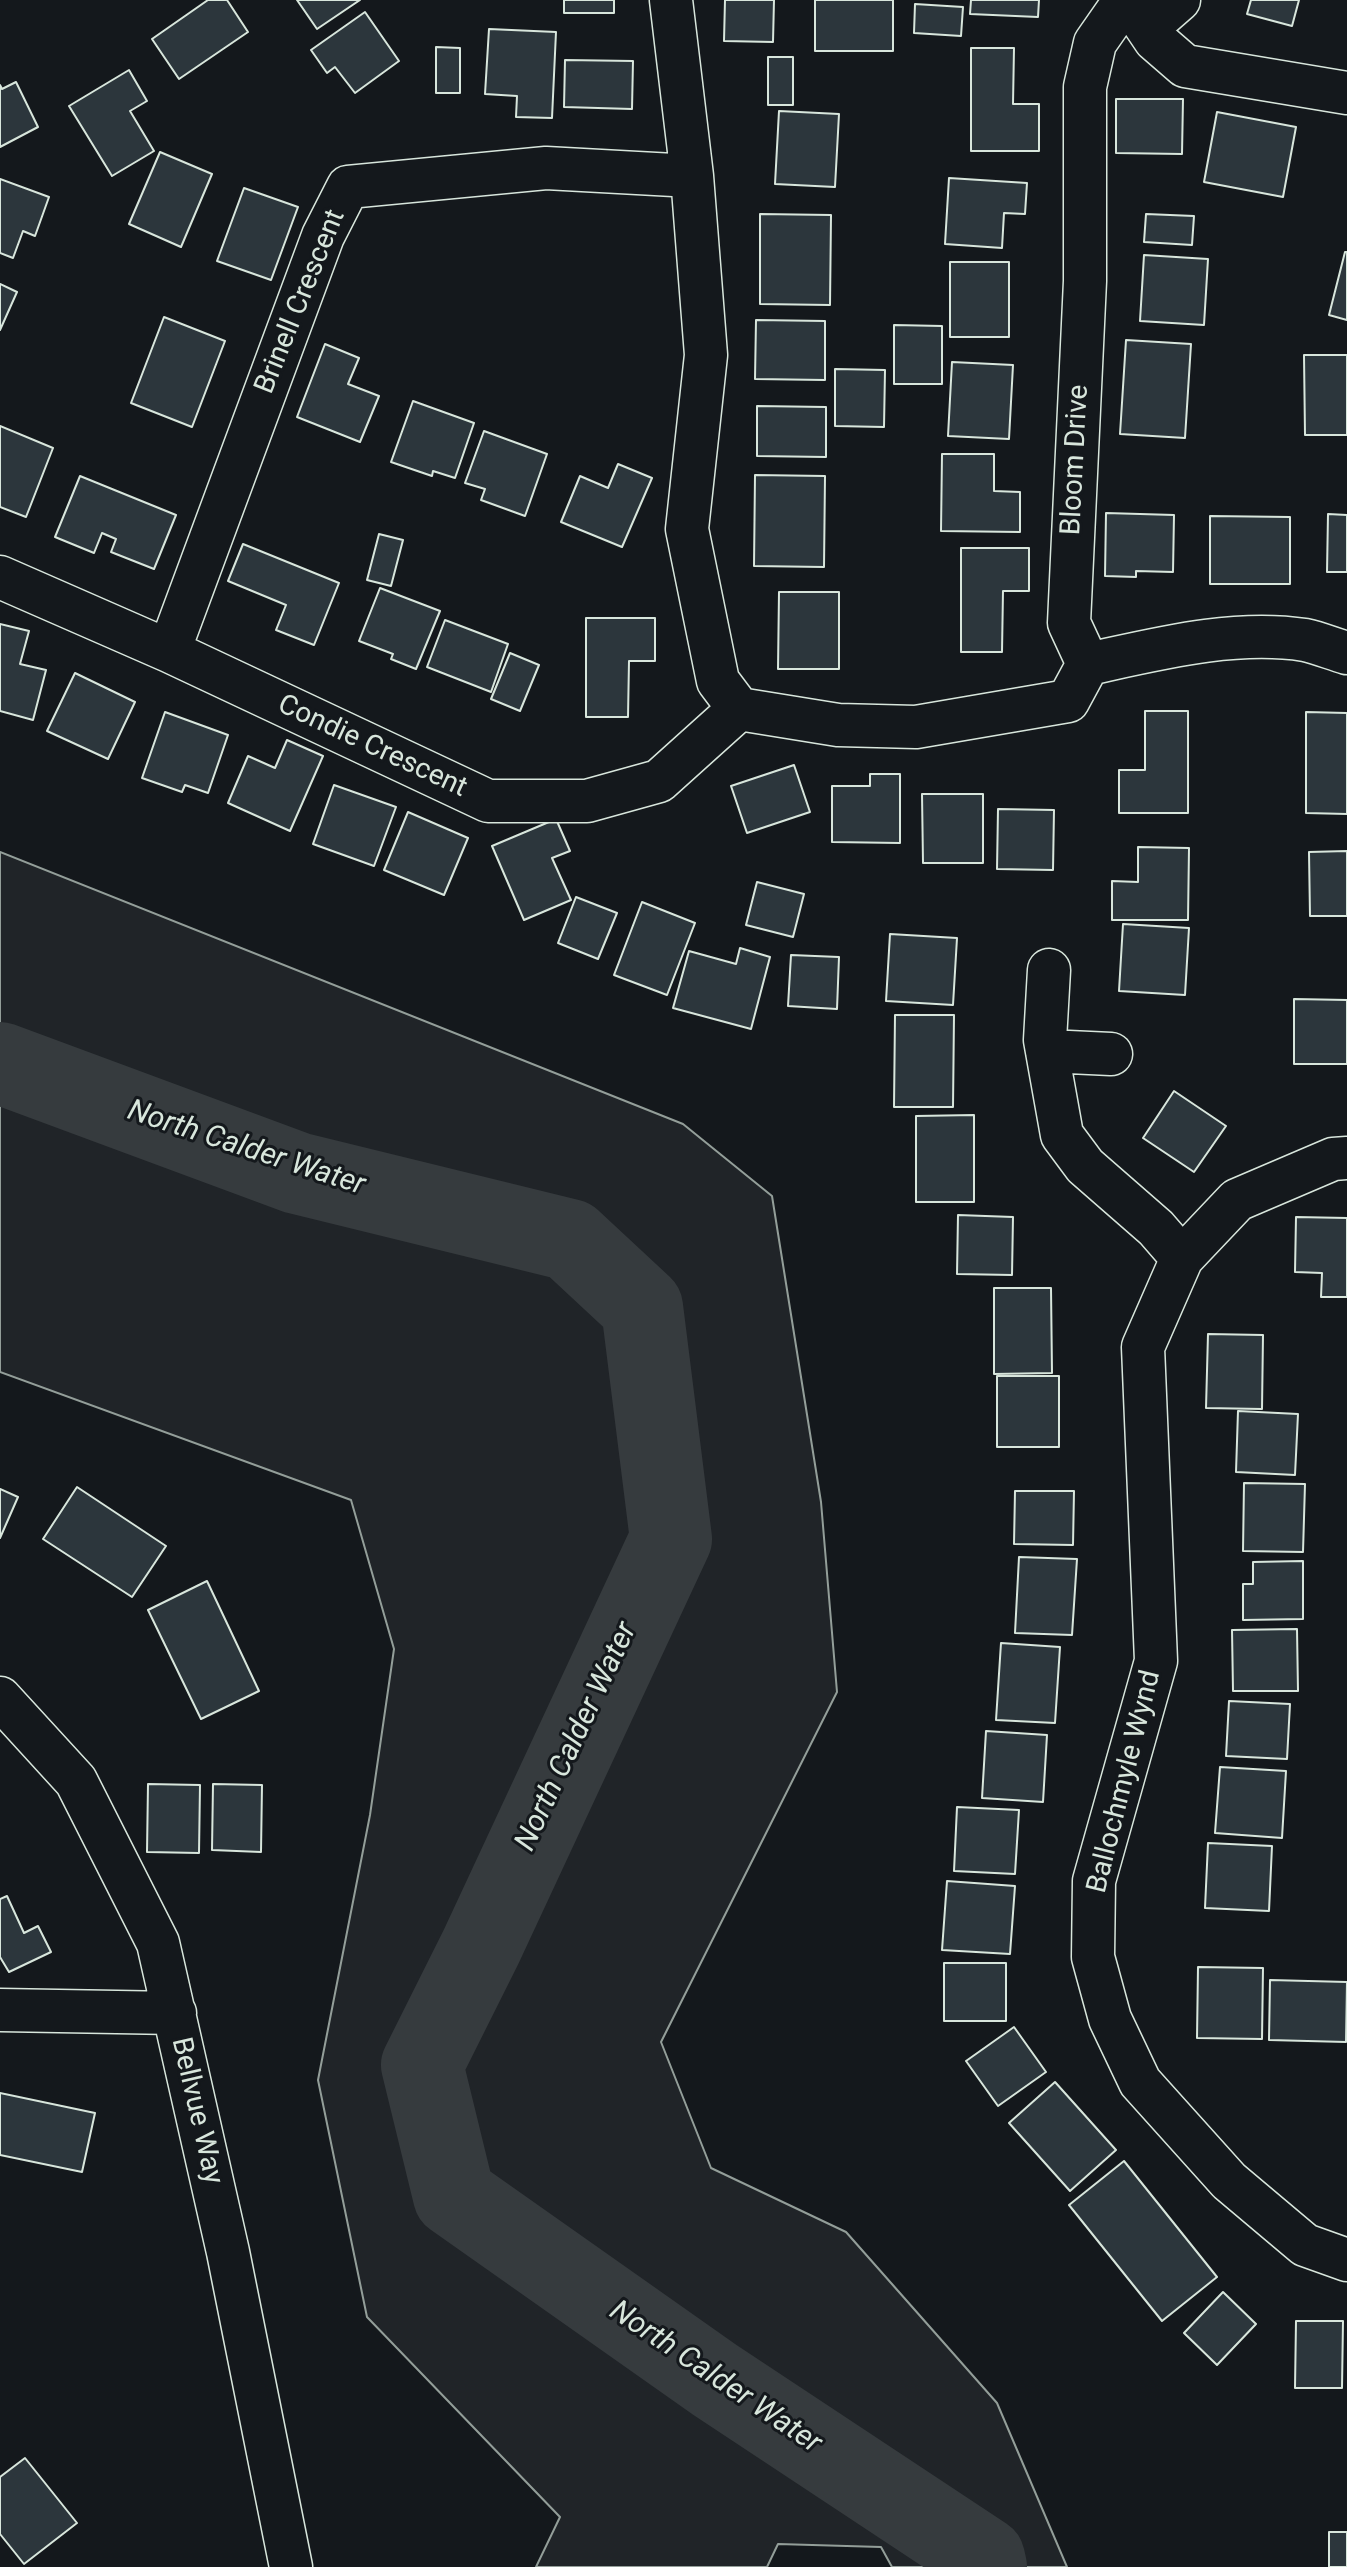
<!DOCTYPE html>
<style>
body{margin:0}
canvas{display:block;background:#14181c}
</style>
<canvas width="1347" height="2567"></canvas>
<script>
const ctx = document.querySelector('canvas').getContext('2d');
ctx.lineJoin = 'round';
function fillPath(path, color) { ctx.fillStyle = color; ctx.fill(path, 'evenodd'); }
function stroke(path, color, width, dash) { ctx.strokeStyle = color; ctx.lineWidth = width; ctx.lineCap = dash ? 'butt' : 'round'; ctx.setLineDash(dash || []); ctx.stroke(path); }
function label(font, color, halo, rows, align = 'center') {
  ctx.font = font + ' Roboto,sans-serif'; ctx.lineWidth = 6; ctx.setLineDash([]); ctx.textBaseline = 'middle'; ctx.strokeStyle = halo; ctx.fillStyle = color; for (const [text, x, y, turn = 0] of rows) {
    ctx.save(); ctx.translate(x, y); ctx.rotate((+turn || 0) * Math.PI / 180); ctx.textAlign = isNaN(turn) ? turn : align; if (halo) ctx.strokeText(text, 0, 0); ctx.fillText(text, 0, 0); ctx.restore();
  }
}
const green = new Path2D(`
 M0,852l683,272 89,72 49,306 16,190 -176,350 50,126 135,64 151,171 70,164h-175l-11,-20 -103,-3 -11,23h-231l24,-50 -193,-200 -49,-237 52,-265 24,-166 -43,-149 -351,-128z`);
const river = new Path2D(`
 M0,1063l297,110 273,67 72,67 29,232 -190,408 -59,118 32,131 261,184 269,178 2,9`);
const building = new Path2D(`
 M208,0h19l21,32 -69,47 -27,-40z
 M297,0h63l-43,29z
 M564,0h50v13h-50z
 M725,0h49l-1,42 -49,-1z
 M815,0h78v51h-78z
 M971,0h68l-1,17 -68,-3z
 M1251,0h48l-7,26 -45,-12z
 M915,4l48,3 -2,29 -47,-3z
 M365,12l34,49 -44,32 -20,-26 -8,6 -16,-23z
 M489,29l67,3 -4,86 -36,-1 1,-21 -32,-2z
 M436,47l24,1v45h-24z
 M971,48h43l-1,56h26v47h-68z
 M768,57h25v48h-25z
 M565,60l68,1 -1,48 -68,-2z
 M129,70l18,31 -17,10 24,40 -42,25 -43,-70z
 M16,82l22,45 -38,20v-62l2,4z
 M1116,99h67l-1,55 -66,-1z
 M779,111l60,3 -4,73 -60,-3z
 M1217,112l79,15 -13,70 -79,-15z
 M160,152l52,22 -31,73 -52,-23z
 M949,178l78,5 -2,31 -21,-1 -2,35 -57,-4z
 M0,179l49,18 -14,39 -12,-5 -10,27 -13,-5z
 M244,188l54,19 -27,73 -54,-19z
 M760,214l71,1 -1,90 -70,-1z
 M1146,214l48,2 -2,29 -48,-3z
 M1345,252h2v68l-18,-5z
 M1144,255l64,4 -4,66 -64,-4z
 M950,262h59v75h-59z
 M0,284l17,8 -17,38z
 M164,317l61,24 -33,86 -61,-24z
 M756,320l69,1v59l-70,-1z
 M894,325l48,1v58h-48z
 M1126,340l65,4 -6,94 -65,-4z
 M325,344l34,14 -11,26 31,12 -19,46 -63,-25z
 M1304,355h43v80h-42z
 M952,362l61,3 -4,74 -61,-3z
 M835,369l50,1 -1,57 -49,-1z
 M413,401l61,22 -19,55 -22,-7 -1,5 -41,-14z
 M757,406l69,1v50l-69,-1z
 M0,426l53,22 -27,69 -26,-10z
 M484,431l63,23 -22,62 -44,-16 4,-11 -20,-6z
 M942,454h52v37l26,1v40l-79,-1z
 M618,464l34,14 -30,69 -61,-25 19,-46 28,12z
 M755,475l70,1 -1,91 -70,-1z
 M80,476l96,39 -22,54 -43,-17 5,-13 -14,-6 -8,20 -39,-16z
 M1106,513l68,2 -1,57 -37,-1v6l-31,-1z
 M1328,514l19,1v57h-20z
 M1210,516l80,1v67h-80z
 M379,534l24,6 -12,46 -24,-6z
 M243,544l96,39 -25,62 -38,-15 10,-25 -58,-24z
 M961,548h68v43h-26l-1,61h-41z
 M380,588l60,23 -24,58 -25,-10 2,-5 -34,-13z
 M779,592h60v77h-61z
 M586,618h69v43h-26l-1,56h-42z
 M445,620l63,24 -17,48 -64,-25z
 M0,624l29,7 -9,33 26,6 -13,50 -33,-9z
 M510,653l29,12 -19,46 -29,-12z
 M75,673l60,29 -27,57 -61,-28z
 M1145,711h43v102h-69v-43h26z
 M165,712l63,23 -20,58 -23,-8 -3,7 -40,-14z
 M1306,712l41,1v101l-41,-1z
 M287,740l36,16 -33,75 -62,-28 20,-47 27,12z
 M794,765l16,47 -63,21 -16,-47z
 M870,774h30v69l-68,-1v-56h38z
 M334,785l62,22 -22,59 -61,-22z
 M922,794h61v69h-60z
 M998,809l56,1 -1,60 -56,-1z
 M408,812l60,26 -24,57 -60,-25z
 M556,819l14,32 -18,7 19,42 -47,20 -32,-74z
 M1138,847l51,1 -1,72h-76v-39l26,1z
 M1347,851v65h-37l-1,-64z
 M757,882l47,12 -11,43 -47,-12z
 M576,897l41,16 -19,46 -40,-16z
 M642,902l53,21 -28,72 -53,-20z
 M1123,924l66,4 -4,67 -66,-4z
 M890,934l67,4 -4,67 -67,-4z
 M740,948l30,9 -19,72 -78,-21 16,-57 47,13z
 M791,955l48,2 -2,52 -49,-3z
 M1294,999l53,1v64h-53z
 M895,1015h59l-1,92h-59z
 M1174,1091l52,35 -32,46 -51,-34z
 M974,1115v87h-58v-86z
 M958,1215l55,2 -1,58 -55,-1z
 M1296,1217l51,1v79h-26l1,-24 -27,-1z
 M994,1288h57l1,85 -58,1z
 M1208,1334l55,1 -1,74 -56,-1z
 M997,1376h62v71h-62z
 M1238,1411l60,3 -3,61 -59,-3z
 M1244,1483l61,1 -2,68 -60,-1z
 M77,1487l89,59 -34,51 -89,-58z
 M0,1489l18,8 -18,41z
 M1015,1491h59l-1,54 -59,-1z
 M1019,1557l58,2 -5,76 -57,-2z
 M1303,1561v58l-60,1v-36h10v-22z
 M207,1581l52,110 -58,28 -53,-109z
 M1297,1629l1,62h-65l-1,-61z
 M1001,1643l59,4 -5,76 -59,-3z
 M1229,1701l61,3 -3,55 -61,-3z
 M986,1731l61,4 -4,67 -61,-4z
 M1220,1767l66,4 -4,67 -67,-5z
 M148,1784l52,1 -1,68 -52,-1z
 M213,1784l49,1 -1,67 -49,-2z
 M957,1807l62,3 -4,64 -61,-3z
 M1208,1843l64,3 -3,65 -64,-3z
 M947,1881l68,5 -5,68 -68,-4z
 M7,1896l17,37 14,-7 13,26 -42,20 -9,-15v-58z
 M944,1963h62v58h-62z
 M1198,1967l65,1 -1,71 -65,-1z
 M1270,1980l77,2 -1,60 -77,-2z
 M1014,2027l32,45 -48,34 -32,-45z
 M1055,2082l61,68 -46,41 -61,-68z
 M0,2093l95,20 -13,59 -82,-17z
 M1124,2161l93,116 -55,44 -93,-116z
 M1223,2292l33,32 -39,41 -33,-32z
 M1296,2321h47l-1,67h-47z
 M25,2458l52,65 -53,41 -24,-30v-57z
 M1329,2532h18v35h-18z`);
const minor = new Path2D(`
 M671,0l21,176 14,179 -19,174 31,152 21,28 99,16 78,2 152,-26 20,-37
 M1128,0l27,40 30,26 162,27
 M1147,28l32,-28
 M0,577l169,74 319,150h99l72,-20 80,-72
 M169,651l154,-415 25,-49 198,-19 146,8
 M1088,664l-19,-41 16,-342v-194l10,-44 30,-43
 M1088,664c69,-15 146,-35 217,-24 14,3 28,9 42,13
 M1049,970l-4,70 17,95 23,31 71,62 26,30
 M1047,1051l64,3
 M1347,1158l-14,1 -96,41 -55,58 -39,89 13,314 -62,220 -1,76 17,62 30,63 89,99 76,64 42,15
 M0,1698l76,83 82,162 70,309 63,315
 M0,2010l175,3`);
const streetNames = [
 ["Brinell Crescent",301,302,-68],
 ["Bloom Drive",1076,460,-87],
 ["Condie Crescent",372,747,25],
 ["Ballochmyle Wynd",1125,1782,-76],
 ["Bellvue Way",196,2111,77]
];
const waterNames = [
 ["North Calder Water",246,1149,18],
 ["North Calder Water",577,1737,-65],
 ["North Calder Water",715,2378,34]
];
fillPath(green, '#202428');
stroke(green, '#939e99', 2);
stroke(river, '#363b3e', 82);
fillPath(building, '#2c363c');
stroke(building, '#d8e6dc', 2);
stroke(minor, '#d8e6dc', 45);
stroke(minor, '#14181c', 42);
label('28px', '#d8e6dc', '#14181c', streetNames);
label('italic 30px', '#d8e6dc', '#14181c', waterNames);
</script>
